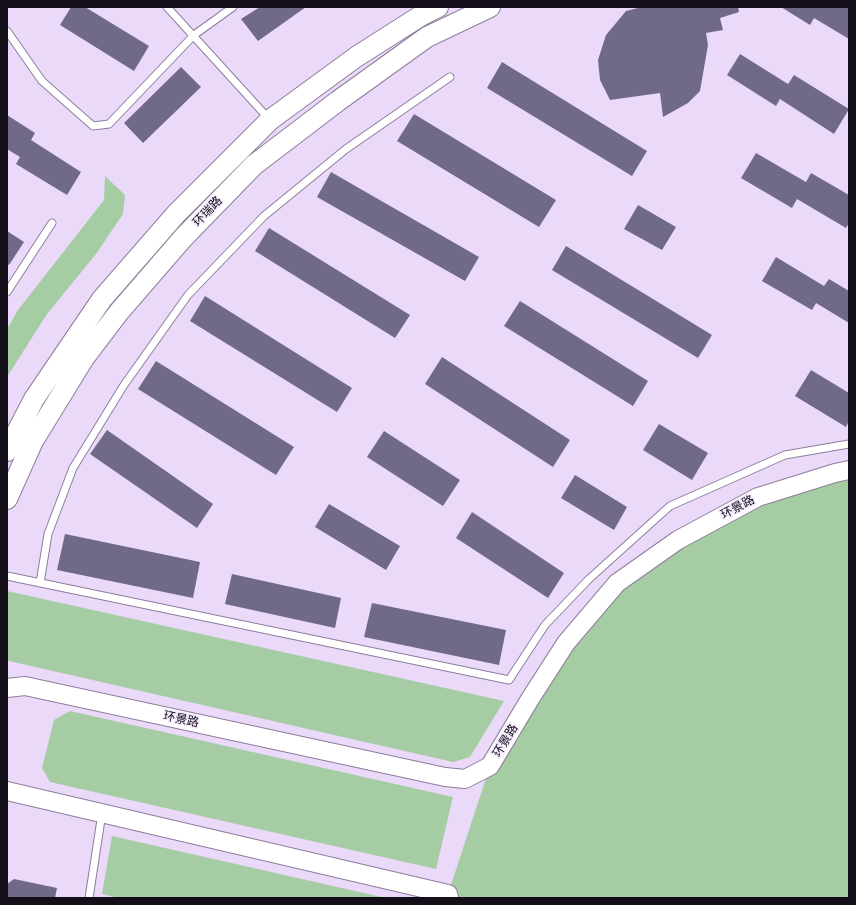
<!DOCTYPE html>
<meta charset="utf-8">
<style>
body{margin:0}
#map{position:relative;width:856px;height:905px;overflow:hidden;background:#ebd9f9;font-family:Poppins,sans-serif}
canvas{display:block}
.frame{position:absolute;inset:0;border:8px solid #140e19;pointer-events:none}
</style>
<div id="map">
<canvas width="856" height="905"></canvas>
<div class="frame"></div>
</div>
<script>
const ctx = document.querySelector('canvas').getContext('2d');
ctx.lineJoin = 'round';
function fillPath(path, color) { ctx.fillStyle = color; ctx.fill(path, 'evenodd'); }
function stroke(path, color, width, dash) { ctx.strokeStyle = color; ctx.lineWidth = width; ctx.lineCap = dash ? 'butt' : 'round'; ctx.setLineDash(dash || []); ctx.stroke(path); }
function label(font, color, halo, rows, align = 'center') {
  ctx.font = font + ' Poppins,"Noto Sans SC",sans-serif'; ctx.lineWidth = 3; ctx.setLineDash([]); ctx.textBaseline = 'middle'; ctx.strokeStyle = halo; ctx.fillStyle = color; for (const [text, x, y, turn = 0] of rows) {
    ctx.save(); ctx.translate(x, y); ctx.rotate((+turn || 0) * Math.PI / 180); ctx.textAlign = isNaN(turn) ? turn : align; if (halo) ctx.strokeText(text, 0, 0); ctx.fillText(text, 0, 0); ctx.restore();
  }
}
const green = new Path2D(`
 M105,176l20,19 -2,19 -27,40 -49,60 -40,63v-48l11,-19 86,-110z
 M849,470v428h-400l-1,-4 42,-128 127,-183 141,-86z
 M7,591l497,110 -34,56 -17,5 -444,-101 -2,-2z
 M70,711l383,86 -17,72 -386,-87 -8,-14 12,-48z
 M112,836l274,62h-267l-17,-4z`);
const building = new Path2D(`
 M71,7h14l64,39 -15,25 -74,-46z
 M260,7h46l-48,34 -17,-22z
 M642,7h96l1,5 -19,6 3,12 -17,3 2,12 -8,46 -12,12 -25,14 -3,-24 -50,7 -10,-20 -2,-20 8,-25 20,-24z
 M781,7h68v32l-35,-21 -4,7z
 M740,54l48,30 6,-9 55,34 -15,25 -54,-35 -4,7 -49,-31z
 M502,62l145,89 -15,25 -145,-88z
 M181,67l20,20 -58,56 -19,-20z
 M414,114l142,86 -17,27 -142,-86z
 M7,115l28,18 -4,7 50,32 -14,23 -51,-31 4,-7 -13,-8z
 M756,153l50,29 5,-9 38,22v28l-3,5 -49,-29 -5,9 -51,-30z
 M331,172l148,85 -14,24 -148,-84z
 M638,205l38,22 -14,23 -38,-21z
 M269,228l141,87 -15,23 -140,-87z
 M7,231l17,11 -15,23 -2,-1z
 M566,246l146,89 -14,23 -146,-88z
 M776,257l48,29 5,-7 20,12v32l-33,-20 -4,7 -50,-29z
 M205,296l147,92 -15,24 -147,-91z
 M520,301l128,80 -15,25 -129,-80z
 M442,357l128,83 -17,27 -128,-83z
 M156,361l138,86 -18,28 -138,-86z
 M811,370l38,23v28l-3,6 -51,-31z
 M659,424l49,29 -16,27 -49,-30z
 M107,430l106,74 -16,24 -107,-74z
 M384,431l76,49 -17,26 -76,-49z
 M575,475l52,32 -13,23 -53,-32z
 M329,504l71,42 -14,24 -71,-43z
 M472,512l92,61 -16,25 -92,-60z
 M65,534l135,28 -7,36 -136,-28z
 M232,574l109,24 -6,30 -110,-24z
 M372,603l134,27 -7,35 -135,-28z
 M14,879l43,9 -2,10h-48v-14z`);
const service = new Path2D(`
 M167,7l102,112
 M7,31l35,50 51,45 16,-2 85,-89 39,-28
 M7,292l45,-69
 M7,576l502,104 36,-55 44,-46 81,-73 115,-51 64,-11
 M40,583l8,-49 25,-66 51,-83 64,-90 76,-79 82,-67 104,-72
 M89,898l13,-85`);
const tertiary = new Path2D(`
 M7,688l18,-2 420,91 20,2 25,-13 40,-67 36,-56 51,-60 61,-43 80,-43 77,-24 14,-3
 M7,791l441,103 1,4`);
const secondary = new Path2D(`
 M7,451l27,-52 68,-100 74,-85 94,-94 86,-63 66,-42 16,-8
 M7,499l26,-58 51,-83 35,-46 64,-74 71,-73 84,-64 89,-64 63,-30`);
const streetNames = [
 ["环瑞路",208,212,-46],
 ["环景路",738,508,-28],
 ["环景路",181,720,12],
 ["环景路",506,741,-59]
];
fillPath(green, '#a6cca4');
fillPath(building, '#706a88');
stroke(service, '#8e7e9b', 9);
stroke(tertiary, '#8e7e9b', 20);
stroke(secondary, '#8e7e9b', 22);
stroke(service, '#fff', 7);
stroke(tertiary, '#fff', 18);
stroke(secondary, '#fff', 20);
label('12px', '#140e19', '#f4eafd', streetNames);
</script>
